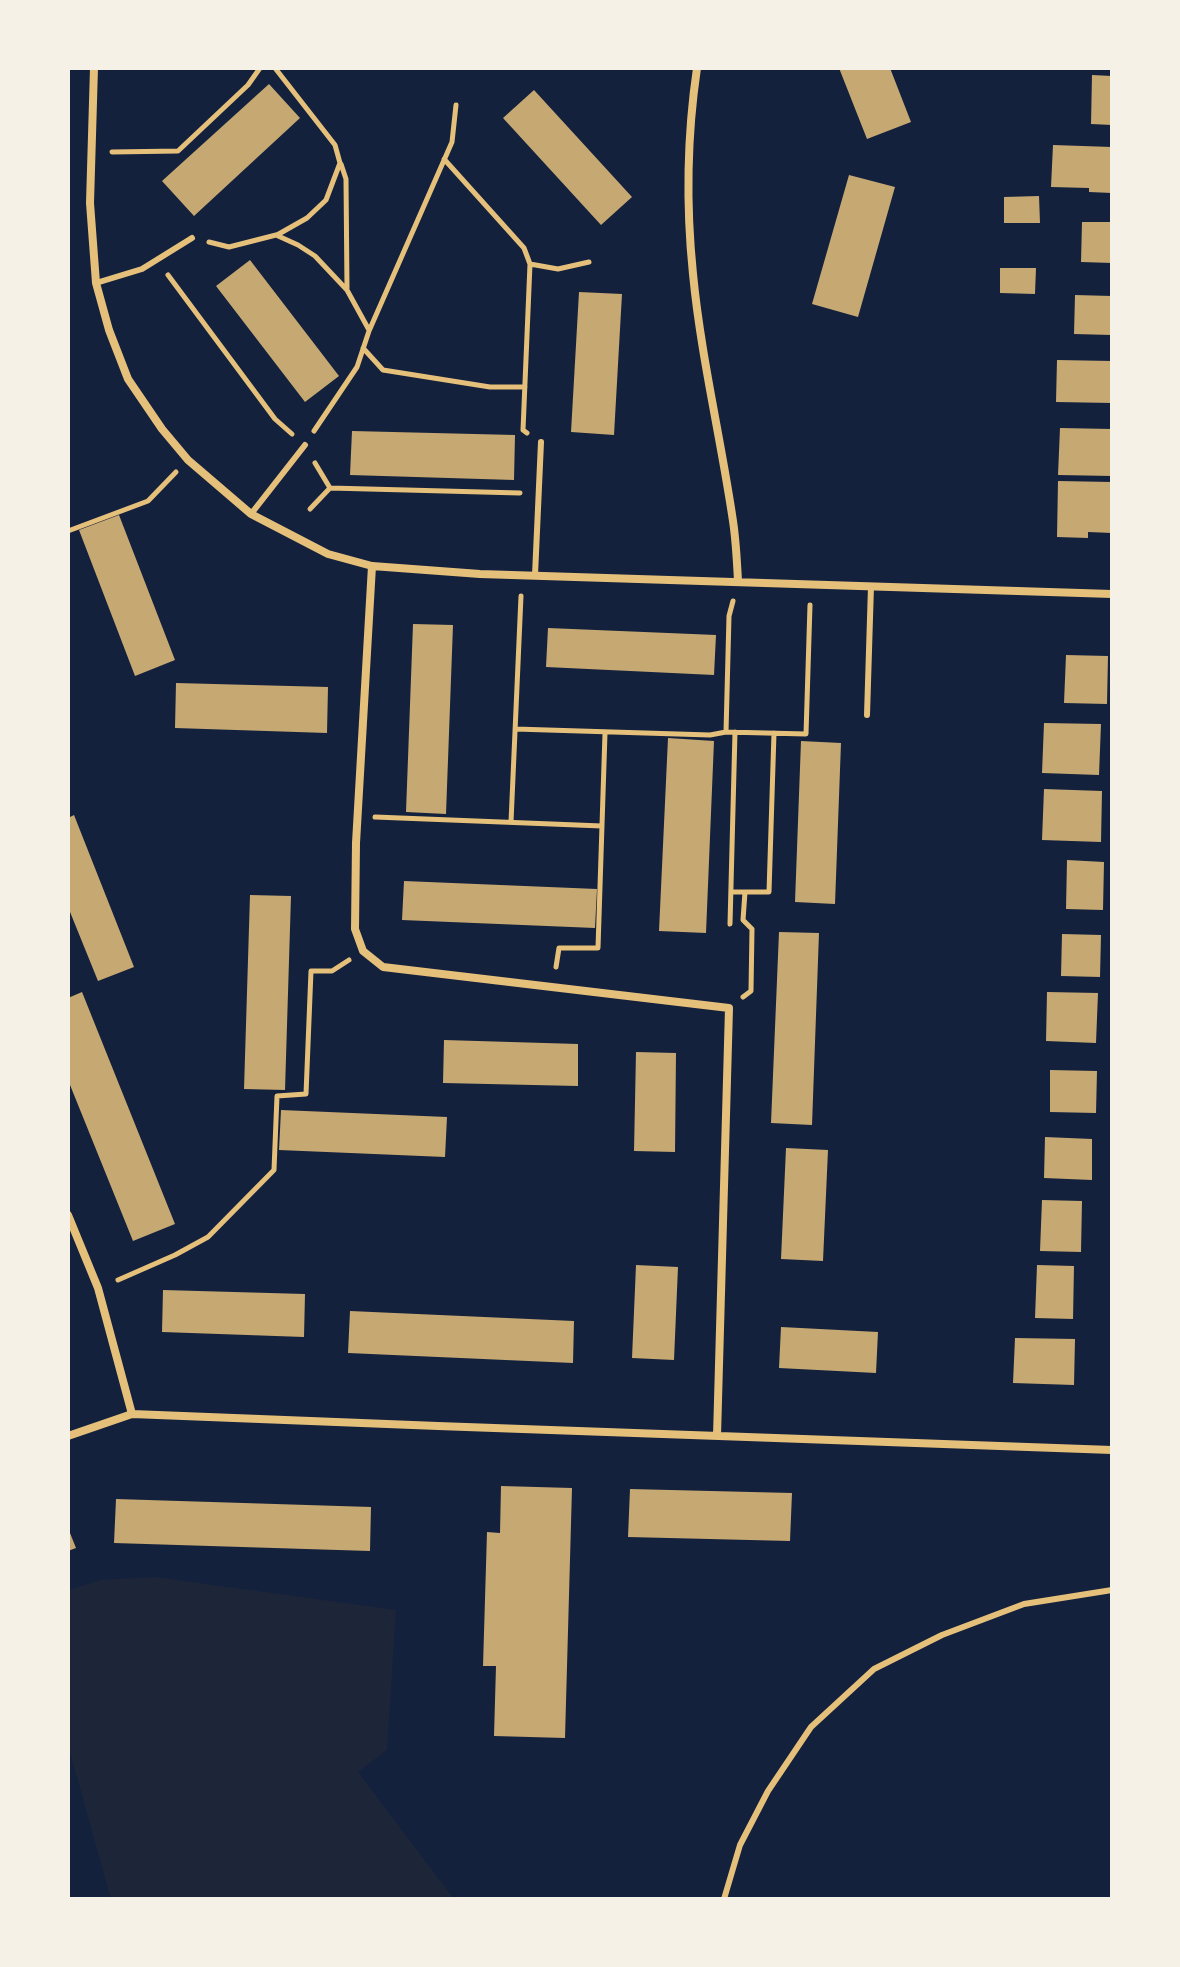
<!DOCTYPE html>
<style>
body{margin:0}
#map{position:relative;width:1180px;height:1967px;overflow:hidden;background:#14213d;font-family:"Noto Sans",sans-serif}
canvas{display:block}
.frame{position:absolute;inset:0;border:70px solid #f6f1e7;pointer-events:none}
</style>
<div id="map">
<canvas width="1180" height="1967"></canvas>
<div class="frame"></div>
</div>
<script>
const ctx = document.querySelector('canvas').getContext('2d');
ctx.lineJoin = 'round';
function fillPath(path, color) { ctx.fillStyle = color; ctx.fill(path, 'evenodd'); }
function stroke(path, color, width, dash) { ctx.strokeStyle = color; ctx.lineWidth = width; ctx.lineCap = dash ? 'butt' : 'round'; ctx.setLineDash(dash || []); ctx.stroke(path); }
const green = new Path2D(`
 M155,1577l241,33 -9,140 -29,22 96,127h-343l-43,-154v-155l33,-10z`);
const building = new Path2D(`
 M839,68h51l21,54 -44,17z
 M1092,75l20,1v49l-21,-1z
 M269,84l31,34 -106,98 -32,-35z
 M534,90l98,107 -31,28 -98,-107z
 M1053,145l59,2v46l-23,-1v-4l-38,-1z
 M849,175l46,12 -37,130 -46,-13z
 M1039,196l1,27h-36v-26z
 M1082,222h30v41l-31,-1z
 M250,260l89,116 -34,26 -89,-116z
 M1000,268h36l-1,26 -35,-1z
 M579,292l43,2 -8,141 -43,-3z
 M1075,295l37,1v39l-38,-1z
 M1057,360l55,1v42l-56,-1z
 M1060,428l52,1v47l-54,-1z
 M352,431l163,4 -1,45 -164,-5z
 M1058,481l54,1v51l-24,-1v6l-31,-1z
 M119,515l56,145 -40,16 -56,-146z
 M413,624l40,1 -7,189 -40,-2z
 M548,628l168,7 -2,40 -168,-8z
 M1066,655l42,1 -1,48 -43,-1z
 M176,683l152,4 -1,46 -152,-5z
 M1044,723l57,1 -2,51 -57,-2z
 M668,738l46,3 -8,192 -47,-2z
 M801,741l40,2 -6,161 -40,-2z
 M1044,789l58,2 -1,51 -59,-2z
 M74,815l60,152 -36,14 -30,-74v-89z
 M1067,860l37,2 -1,48 -37,-1z
 M404,881l193,8 -2,39 -193,-8z
 M250,895l41,1 -6,194 -41,-1z
 M779,932l40,1 -7,192 -41,-2z
 M1062,934l39,1 -1,42 -39,-1z
 M82,992l93,232 -42,17 -65,-161v-82z
 M1047,992l51,1 -2,50 -50,-2z
 M444,1040l134,4v42l-135,-3z
 M636,1052l40,1 -1,99 -41,-1z
 M1050,1070l47,1 -1,42 -46,-1z
 M281,1110l166,7 -2,40 -166,-7z
 M1045,1137l47,2v41l-48,-2z
 M786,1148l42,2 -5,111 -42,-2z
 M1042,1200l40,1 -1,51 -41,-1z
 M636,1265l42,2 -4,93 -42,-2z
 M1037,1265l37,1 -1,53 -38,-1z
 M163,1290l142,4 -1,43 -142,-5z
 M350,1311l224,10 -1,42 -225,-10z
 M781,1327l97,5 -2,41 -97,-5z
 M1015,1338l60,1 -1,46 -61,-2z
 M501,1486l71,2 -7,250 -71,-2 2,-70h-13l4,-134 13,1z
 M630,1489l162,4 -2,48 -162,-4z
 M116,1499l255,8 -1,44 -256,-8z
 M68,1528l8,20 -8,3z`);
const path = new Path2D(`
 M275,68l60,77 5,18 -14,37 -19,18 -30,17
 M112,152l66,-1 70,-66 12,-17
 M444,159l80,89 6,16 -7,166 4,3
 M341,164l5,15 1,109
 M209,242l20,5 47,-12 22,10 17,11 32,34 22,40
 M530,264l28,5 31,-7
 M168,275l107,144 17,15
 M363,348l20,22 107,17h35
 M314,431l43,-64 12,-36 83,-189 4,-37
 M315,463l15,25
 M310,509l20,-21 190,5
 M68,531l80,-30 28,-29
 M515,729l195,6 16,-3 80,2 4,-129
 M726,732l3,-116 4,-15
 M375,817l227,9
 M511,822l10,-226
 M731,892h38l5,-159
 M730,924l5,-192
 M556,967l3,-19h39l7,-215
 M743,997l8,-6 1,-62 -9,-9 2,-28
 M118,1280l57,-25 33,-18 66,-67 3,-74 29,-2 5,-123h21l17,-11`);
const service = new Path2D(`
 M96,283l46,-14 50,-31
 M251,514l54,-69
 M535,575l6,-133
 M867,715l4,-129
 M724,1899l16,-54 28,-54 43,-64 63,-58 68,-34 82,-31 88,-14`);
const minor = new Path2D(`
 M94,68l-4,135 6,80 13,47 19,49 34,50 26,31 63,54 77,40 44,12 108,8 632,20
 M697,68c-10,68 -11,138 -4,206 8,83 28,165 40,247 3,20 4,40 5,60
 M372,566l-16,277 -1,86 8,22 20,16 346,41 -12,428
 M68,1215l30,73 34,126
 M68,1436l64,-22 306,12 674,24`);
fillPath(green, '#1d2539');
fillPath(building, '#c6a872');
stroke(path, '#e5c07b', 5);
stroke(service, '#e5c07b', 6);
stroke(minor, '#e5c07b', 8);
</script>
